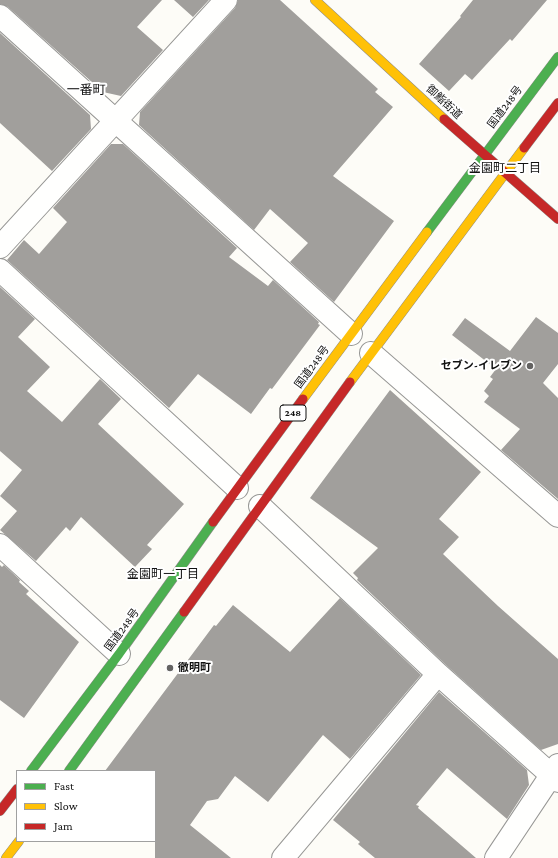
<!DOCTYPE html>
<meta charset="utf-8">
<style>
body{margin:0}
#map{position:relative;width:558px;height:858px;overflow:hidden;background:#fdfcf7;font-family:"Crimson Pro",serif}
canvas{display:block}
.legend{position:absolute;left:16px;top:770px;width:140px;height:72px;box-sizing:border-box;background:#fff;border:1px solid #a0a0a0;margin:0;padding:5px 7px;list-style:none;font-size:12px;color:#111}
.legend li{display:flex;align-items:center;gap:8px;height:20px}
.legend b{width:20px;border:1px solid #a0a0a0}
</style>
<div id="map">
<canvas width="558" height="858"></canvas>
<ul class="legend">
<li><b style="height:5px;background:#4caf50"></b>Fast</li>
<li><b style="height:5px;background:#ffc107"></b>Slow</li>
<li><b style="height:5px;background:#c62828"></b>Jam</li>
</ul>
</div>
<script>
const ctx = document.querySelector('canvas').getContext('2d');
ctx.lineJoin = 'round';
function fillPath(path, color) { ctx.fillStyle = color; ctx.fill(path, 'evenodd'); }
function stroke(path, color, width, dash) { ctx.strokeStyle = color; ctx.lineWidth = width; ctx.lineCap = dash ? 'butt' : 'round'; ctx.setLineDash(dash || []); ctx.stroke(path); }
function label(font, color, halo, rows, align = 'center') {
  ctx.font = font + ' "Crimson Pro","Noto Sans JP",serif'; ctx.lineWidth = 4; ctx.setLineDash([]); ctx.textBaseline = 'middle'; ctx.strokeStyle = halo; ctx.fillStyle = color; for (const [text, x, y, turn = 0] of rows) {
    ctx.save(); ctx.translate(x, y); ctx.rotate((+turn || 0) * Math.PI / 180); ctx.textAlign = isNaN(turn) ? turn : align; if (halo) ctx.strokeText(text, 0, 0); ctx.fillText(text, 0, 0); ctx.restore();
  }
}
const building = new Path2D(`
 M0,0h162l-25,27 26,23 -42,46 -18,-4 -95,-85 -8,-3z
 M174,0h35l-16,17z
 M238,0h42l98,89 -3,3 18,15 -60,69 61,45 -60,81 -44,-40 18,-19 -38,-34 -16,21 -115,-105 1,-13 95,-104z
 M473,0h74l-35,41 -2,-2 -38,41 -7,-6 -16,17 -30,-27 42,-47 -1,-1z
 M0,33l90,82 1,14 -39,42 -52,-48z
 M111,144h12l114,104 -8,9 39,29 5,-6 46,42 -1,2 2,1 -48,64 -2,-1 -19,26 -53,-40 -29,34 -162,-148 17,-20 15,14 28,-32 -14,-14z
 M0,287l35,32 -17,18 32,30 -23,24 35,31 38,-43 21,20 -23,25 86,80 -37,41 5,4 -17,18 -54,-50 -11,14 -4,-4 -30,34 -36,-31 17,-19 -17,-15 22,-26 -22,-19z
 M536,317l22,16v31l-15,19 15,15v101l-57,-49 19,-21 -36,-27 5,-6 -5,-5 9,-12 -3,-2 6,-8 -44,-34 13,-17 45,33z
 M390,390l91,82 -42,47 20,18 -16,17 55,52 60,53v85l-17,6 -95,-85 -89,-85 1,-2 -5,-5 25,-25 -68,-50z
 M0,565l2,2 2,-2 16,15 -1,2 10,9 -3,3 53,48 -55,76 -24,-18z
 M340,598l81,77 -71,84 -27,-24 -55,67 -33,-26 -17,23 -11,2 -17,24 41,33h-76v-87h-50l109,-146 2,1 17,-21 57,47z
 M439,692l88,78 2,15 -22,34 -60,-51 -31,37 3,1 -1,2 58,50h-101l-17,-14 2,-2 -27,-22z`);
const street = new Path2D(`
 M0,16l351,318
 M0,247l226,-247
 M0,270l237,218
 M371,353l187,163
 M260,506l178,168 120,107
 M0,545l119,109
 M283,858l155,-184
 M496,858l62,-93`);
const fast = new Path2D(`
 M427,232l131,-175
 M31,771l88,-117 94,-132
 M69,771l115,-159`);
const slow = new Path2D(`
 M315,0l129,119
 M350,382l174,-234
 M303,399l124,-167
 M6,858l13,-17`);
const jam = new Path2D(`
 M444,119l114,100
 M524,148l34,-45
 M213,522l90,-123
 M184,612l166,-230
 M0,811l17,-22`);
const markers = [
 [530,366,4,"#646362"],
 [170,668,4,"#646362"]
];
const shields = [
 [293,413,26]
];
const shieldNames = [
 ["248",293,413]
];
const streetNames = [
 ["御鮨街道",444,102,43],
 ["国道248号",505,107,-53],
 ["国道248号",312,367,-54],
 ["国道248号",122,630,-54]
];
const poiNames = [
 ["セブン-イレブン",522,366],
 ["徹明町",178,668,"left"]
];
const neighbourhoodNames = [
 ["金園町二丁目",505,168],
 ["金園町一丁目",163,574]
];
const quarterNames = [
 ["一番町",86,90]
];
fillPath(building, '#a19f9c');
stroke(street, '#979795', 24);
stroke(fast, '#8e8d8b', 10);
stroke(slow, '#8e8d8b', 10);
stroke(jam, '#8e8d8b', 10);
stroke(street, '#fffffe', 22);
stroke(fast, '#4caf50', 9);
stroke(slow, '#ffc107', 9);
stroke(jam, '#c62828', 9);
for (const [x, y, r, color] of markers) { const dot = new Path2D(); dot.arc(x, y, r, 0, 2 * Math.PI); ctx.fillStyle = color; ctx.fill(dot); stroke(dot, '#fff', 1.5); }
for (const [x, y, w] of shields) { const box = new Path2D(); box.roundRect(x - w / 2, y - 8, w, 16, 3); ctx.fillStyle = '#fff'; ctx.fill(box); stroke(box, '#111', 1); }
label('bold 10px', '#111', null, shieldNames);
label('11px', '#111', '#fff', streetNames);
label('bold 11px', '#111', '#fff', poiNames, 'right');
label('12px', '#111', '#fff', neighbourhoodNames);
label('13px', '#111', '#fff', quarterNames);
</script>
